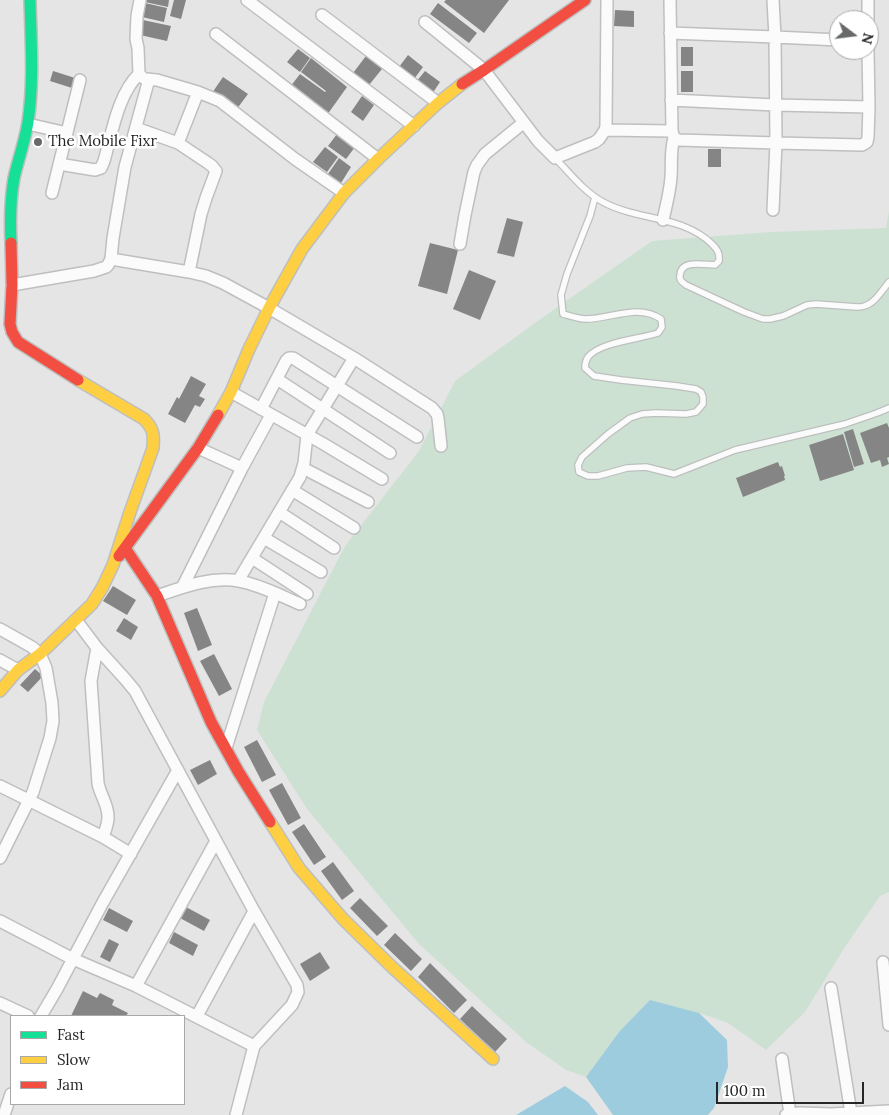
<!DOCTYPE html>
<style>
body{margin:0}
#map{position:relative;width:889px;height:1115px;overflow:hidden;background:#e5e5e5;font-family:Lora,serif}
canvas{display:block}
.legend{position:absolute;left:10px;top:1015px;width:175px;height:90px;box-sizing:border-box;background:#fff;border:1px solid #a8a8a8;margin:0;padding:6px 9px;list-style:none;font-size:15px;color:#252626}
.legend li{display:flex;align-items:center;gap:10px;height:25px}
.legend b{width:25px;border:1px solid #a8a8a8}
.north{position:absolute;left:829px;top:10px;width:50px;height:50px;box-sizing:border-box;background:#fff;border:1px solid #a8a8a8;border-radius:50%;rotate:105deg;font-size:14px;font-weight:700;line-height:20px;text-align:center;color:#252626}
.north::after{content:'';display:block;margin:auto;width:18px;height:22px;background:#686969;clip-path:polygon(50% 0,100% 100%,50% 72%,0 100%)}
.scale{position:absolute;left:716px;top:1082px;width:148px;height:22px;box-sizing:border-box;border:2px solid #252626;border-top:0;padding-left:6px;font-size:15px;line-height:18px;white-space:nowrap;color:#252626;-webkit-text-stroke:4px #fff;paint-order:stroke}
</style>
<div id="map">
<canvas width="889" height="1115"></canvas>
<ul class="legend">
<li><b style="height:6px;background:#16e098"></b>Fast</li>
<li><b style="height:6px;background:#ffcf43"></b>Slow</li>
<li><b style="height:6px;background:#f24e42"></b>Jam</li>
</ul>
<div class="north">N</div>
<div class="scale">100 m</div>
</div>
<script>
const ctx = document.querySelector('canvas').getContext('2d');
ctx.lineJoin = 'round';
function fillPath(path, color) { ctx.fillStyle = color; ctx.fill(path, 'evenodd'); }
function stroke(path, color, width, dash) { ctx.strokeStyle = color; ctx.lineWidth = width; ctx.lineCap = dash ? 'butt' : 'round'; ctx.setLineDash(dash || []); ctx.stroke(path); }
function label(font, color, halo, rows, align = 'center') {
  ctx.font = font + ' Lora,serif'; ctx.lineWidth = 5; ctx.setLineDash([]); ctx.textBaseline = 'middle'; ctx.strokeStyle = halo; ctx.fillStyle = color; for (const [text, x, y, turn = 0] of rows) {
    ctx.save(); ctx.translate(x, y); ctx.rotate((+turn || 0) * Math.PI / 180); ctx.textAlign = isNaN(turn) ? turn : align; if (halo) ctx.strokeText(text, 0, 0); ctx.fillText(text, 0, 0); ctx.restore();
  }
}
const green = new Path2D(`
 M889,211v681l-9,4 -35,51 -40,65 -39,38 -38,-27 -29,-10 -80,19 -33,45 -20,-7 -40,-28 -107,-98 -112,-135 -50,-79 7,-28 81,-156 74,-95 36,-70 84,-61 113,-79 119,-9 115,-4z`);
const water = new Path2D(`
 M650,1000l49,13 28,27 1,27 -14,41 -6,7h-95l-27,-38 33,-45z
 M565,1086l23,16 10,13h-82z`);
const building = new Path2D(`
 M145,0h24l-1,7 -23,-5z
 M174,0h12l-5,19 -11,-3z
 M446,0h63l-25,33 -40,-31z
 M145,3l22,5 -3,14 -22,-5z
 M438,3l39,30 -8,10 -39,-29z
 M615,10l19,1v16l-20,-1z
 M143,20l28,6 -4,15 -27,-6z
 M681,47h12v19h-12z
 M298,49l12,9 -10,14 -13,-10z
 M408,55l15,12 -9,12 -15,-12z
 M366,56l16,13 -13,16 -16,-12z
 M311,58l36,29 -20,28 -37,-28 10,-13 25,18 1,-1 -25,-19z
 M53,71l22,7 -3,10 -22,-7z
 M425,71l15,11 -8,12 -16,-12z
 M681,71h12v21h-12z
 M223,77l25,17 -12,16 -24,-17z
 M362,96l12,9 -11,16 -12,-9z
 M337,134l18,13 -9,12 -18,-13z
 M325,147l13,10 -11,15 -14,-10z
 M708,149h13v18h-13z
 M339,158l12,9 -10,16 -13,-9z
 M507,218l16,4 -9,35 -17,-4z
 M430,243l28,7 -11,44 -29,-8z
 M469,270l27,11 -16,39 -27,-11z
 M191,376l15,8 -7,12 6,3 -5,8 -5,-2 -10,18 -17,-9 9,-17 2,2z
 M887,423l2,5v29l-2,1 2,6 -7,3 -2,-7 -9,3 -11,-30z
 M853,429l11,35 -10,3 -10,-35z
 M843,434l11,36 -34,11 -11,-36z
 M778,462l2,5 2,-1 3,10h-1l1,4 -42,17 -7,-19z
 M113,586l23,14 -9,15 -24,-14z
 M197,608l15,37 -14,6 -14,-38z
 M124,618l14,9 -7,13 -15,-9z
 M214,654l18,35 -13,7 -19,-35z
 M35,669l8,7 -15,16 -8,-7z
 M257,740l19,35 -14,7 -18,-35z
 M210,760l7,14 -19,11 -8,-15z
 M282,783l19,35 -13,7 -19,-35z
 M304,824l22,33 -12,8 -22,-33z
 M333,862l21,29 -12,9 -21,-29z
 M360,898l28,28 -11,10 -27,-28z
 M186,907l24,13 -6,11 -24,-13z
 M109,908l24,13 -6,11 -24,-12z
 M174,932l24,13 -5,11 -24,-13z
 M395,933l27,26 -11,12 -27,-26z
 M109,939l10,5 -9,18 -10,-5z
 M320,952l10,16 -20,13 -10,-17z
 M430,963l37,37 -13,13 -36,-36z
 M83,991l14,7 3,-5 14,7 -2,5 16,8 -2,3h-55z
 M472,1006l35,33 -12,13 -35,-33z`);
const lane = new Path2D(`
 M555,158c15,15 29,34 48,44 35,19 79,13 109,42 5,5 8,9 7,17l-4,4c-10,0 -34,-6 -35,10 -1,5 2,7 6,10l58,27 19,7h7l13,-3 24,-11 9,-1 41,3c4,0 9,-1 12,-3 8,-4 14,-15 20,-22
 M595,197l-5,19 -23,58 -6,21 2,19c7,2 16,5 23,5 25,0 52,-16 75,0l1,8 -4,6c-18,6 -58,9 -70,24 -2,3 -3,7 -3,11l9,8 27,4 56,6 19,3 5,3 2,5v7l-7,8 -10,2 -30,-1 -14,1 -12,4 -22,16 -26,23 -4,8 1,7 9,4h10l29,-8 19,-1 28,7 61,-24 110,-26 32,-11 12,-5`);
const street = new Path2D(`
 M140,0l-3,16 -1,23 2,9 1,26 3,3 3,2 12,1 41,12 22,9 75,58 49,34
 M247,0l167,126
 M670,0l2,131 2,7 5,2 97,3 -1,-106 64,3
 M322,15l116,88
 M868,20v-20
 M425,22l59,48 54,71 17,17 40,-16 4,-3 6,-9 1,-4 1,-126
 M670,33l105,4 -2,-37
 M216,34l162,125
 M671,100l104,5 94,2
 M28,124l39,9
 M136,128l42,15 30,20 4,3 4,5 -10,27 -5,16 -12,58
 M605,130l67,1
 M178,143l20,-51
 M59,164l36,6 6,-2 3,-7c8,-28 14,-67 35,-87
 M52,193l28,-113
 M773,210l3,-67 86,2 5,-3 1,-5 1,-30 -1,-57
 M663,220c3,-14 7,-28 8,-43 1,-14 -1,-26 3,-39
 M460,244l5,-29 9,-43 3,-7 8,-11 38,-31
 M111,259l78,13 17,4 17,7 46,25 85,50 78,50 5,6 1,4 3,28
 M12,285l82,-14 12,-4 2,-2 3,-6 2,-21 12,-71 24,-88
 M277,379l113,74
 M231,392l91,51 60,36
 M261,409l25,-48 3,-3h4l124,79
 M198,448l44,20
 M303,468l65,34
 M292,490l62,38
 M279,512l55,36
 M264,538l57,34
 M252,558l55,36
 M238,581l62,-104 4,-14 3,-28 47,-77
 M183,586l59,-118 29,-53
 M157,596c26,-9 54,-20 82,-15 22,4 42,15 61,23
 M76,620l21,28 29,32 9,11 119,220 43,74 1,7 -6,13 -38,41 -18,69
 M0,629l32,18 8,7 6,14 6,35 1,18 -3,17 -17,54 -33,66
 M97,648l-6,33 7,102c2,12 11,23 10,35 0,6 -3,13 -5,19
 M0,660l18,10
 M226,748l49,-155
 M0,786l103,51 28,17
 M0,921l73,38 63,27 118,60
 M883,962l6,63
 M136,986l80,-145
 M831,988l20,125
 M0,1003l28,13
 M41,1016l16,-27 45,-85 76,-134
 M197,1016l57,-105
 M782,1059l8,55
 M4,1115l7,-21
 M786,1115l13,-2 32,1 58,-3`);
const fast = new Path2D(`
 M11,243c-1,-22 -1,-43 3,-65 4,-18 11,-37 14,-56 6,-40 3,-81 2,-122`);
const slow = new Path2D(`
 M218,415l13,-23 18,-43 20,-41 33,-59 42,-56 34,-34 60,-56 24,-19
 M0,691l18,-21 22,-16 52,-50 10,-16 11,-23 17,-53 23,-64c1,-13 1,-19 -9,-29l-66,-39
 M270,822l29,46 44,51 49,48 101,92`);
const jam = new Path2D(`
 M462,84l22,-14 101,-70
 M11,243l1,42 -2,39 2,8 6,10 60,38
 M125,548l32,48 54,126 27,49 32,51
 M119,556l79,-108 20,-33`);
const markers = [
 [38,142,5,"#686969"]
];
const poiNames = [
 ["The Mobile Fixr",48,142]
];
fillPath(green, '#cde1d3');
fillPath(water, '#9eccdf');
fillPath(building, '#858585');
stroke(lane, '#bebfbf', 8);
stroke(street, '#bebfbf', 14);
stroke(fast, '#bebfbf', 14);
stroke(slow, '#bebfbf', 14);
stroke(jam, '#bebfbf', 14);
stroke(lane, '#fbfbfb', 5.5);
stroke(street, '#fbfbfb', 11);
stroke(fast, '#16e098', 11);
stroke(slow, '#ffcf43', 11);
stroke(jam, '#f24e42', 11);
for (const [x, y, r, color] of markers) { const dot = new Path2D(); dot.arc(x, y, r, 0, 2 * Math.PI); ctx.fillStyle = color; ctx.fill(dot); stroke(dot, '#fff', 2); }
label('15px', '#252626', '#fff', poiNames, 'left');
</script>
